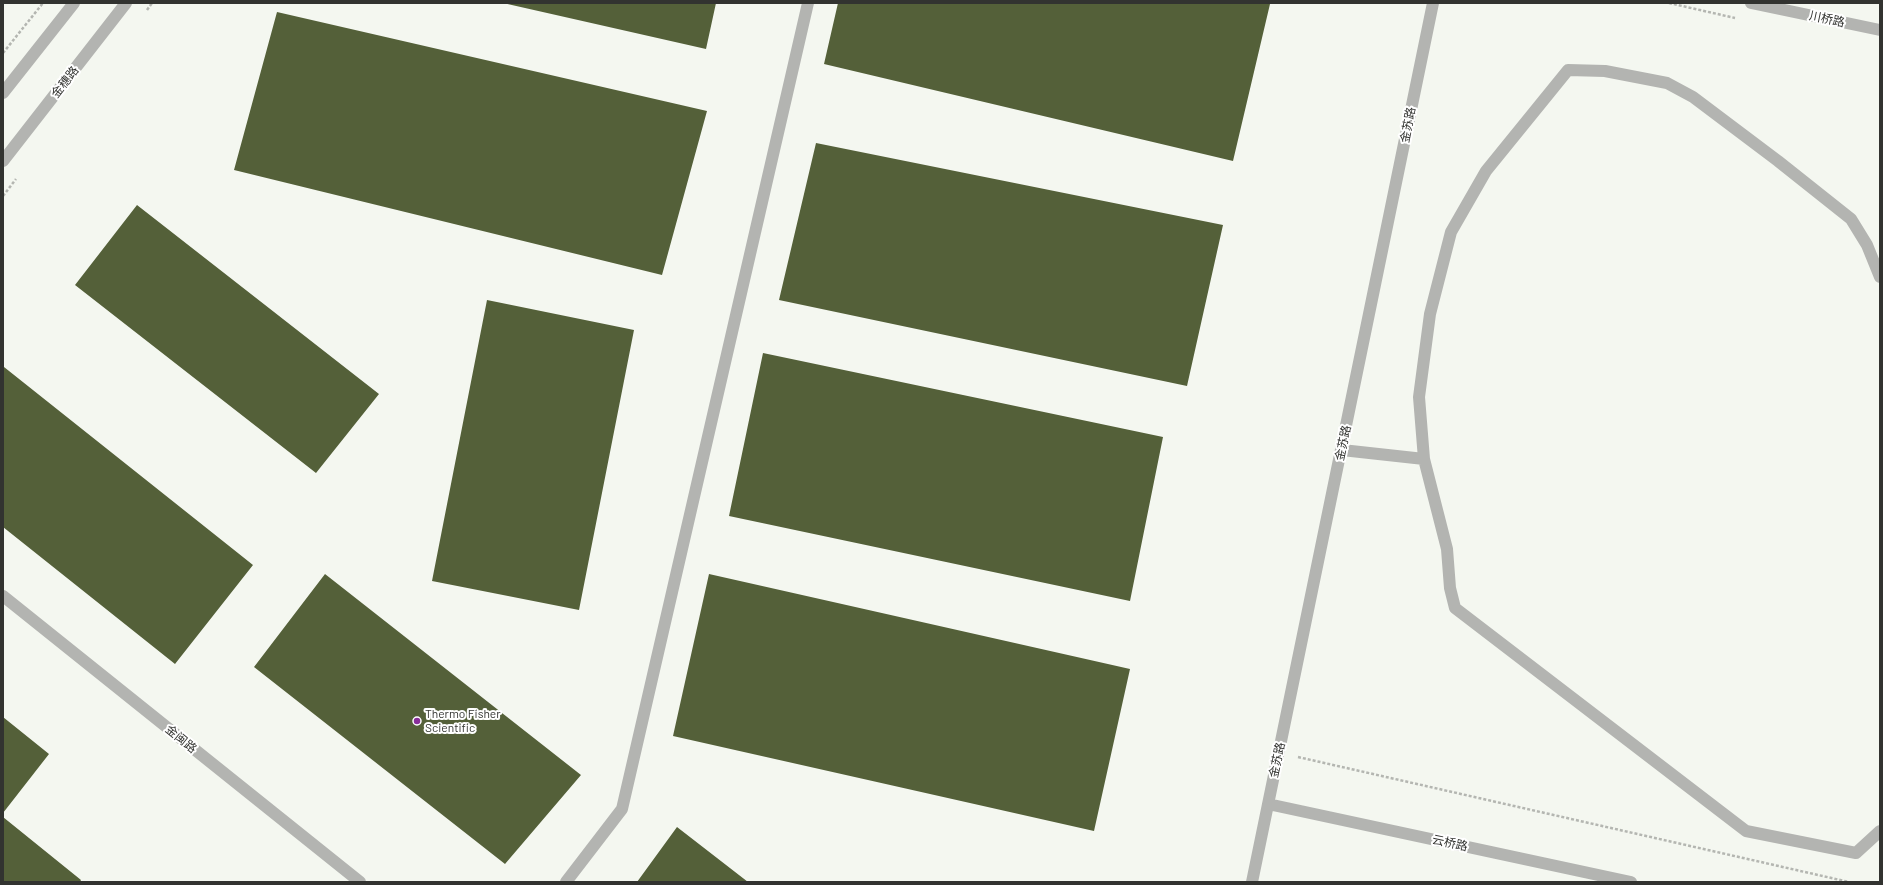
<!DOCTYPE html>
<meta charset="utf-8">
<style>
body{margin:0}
#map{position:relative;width:1883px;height:885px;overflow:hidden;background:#f4f7f0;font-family:Barlow,sans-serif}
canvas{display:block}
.frame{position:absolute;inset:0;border:4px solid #323330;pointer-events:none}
</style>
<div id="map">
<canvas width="1883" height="885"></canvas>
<div class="frame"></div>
</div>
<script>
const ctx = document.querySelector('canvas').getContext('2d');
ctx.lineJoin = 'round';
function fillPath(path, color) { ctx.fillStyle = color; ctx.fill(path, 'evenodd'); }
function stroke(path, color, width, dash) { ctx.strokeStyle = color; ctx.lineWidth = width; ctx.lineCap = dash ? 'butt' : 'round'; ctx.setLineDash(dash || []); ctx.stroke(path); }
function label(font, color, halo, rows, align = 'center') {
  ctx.font = font + ' Barlow,"Noto Sans SC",sans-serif'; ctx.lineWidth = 4; ctx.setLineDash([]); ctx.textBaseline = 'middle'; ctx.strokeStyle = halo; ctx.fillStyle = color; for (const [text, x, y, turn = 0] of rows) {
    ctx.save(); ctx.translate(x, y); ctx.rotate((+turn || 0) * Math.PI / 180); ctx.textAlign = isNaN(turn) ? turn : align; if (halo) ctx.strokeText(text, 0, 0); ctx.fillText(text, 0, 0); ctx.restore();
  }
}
const building = new Path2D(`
 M503,3h213l-10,46z
 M838,3h430l2,1 -37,157 -409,-97z
 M277,12l430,99 -45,164 -428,-105z
 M816,143l407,82 -36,161 -408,-86z
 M137,205l242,189 -63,79 -241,-188z
 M487,300l147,30 -55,280 -147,-29z
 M763,353l400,84 -33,164 -401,-85z
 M4,367l249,198 -78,99 -172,-137v-159z
 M325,574l256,201 -76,89 -251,-197z
 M709,574l421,95 -36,162 -421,-95z
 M3,717l46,37 -46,59z
 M3,817l78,63 -1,2h-77z
 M677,827l71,55h-111z`);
const path = new Path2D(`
 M1669,3l66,15
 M147,10l5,-7
 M3,53l40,-50
 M3,196l13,-17
 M1298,757l551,125`);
const minor = new Path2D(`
 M1751,3l129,27
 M3,93l71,-90
 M3,161l123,-158
 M1880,277l-13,-32 -16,-26 -73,-58 -85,-64 -26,-14 -62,-12 -37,-1 -82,101 -35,61 -21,82 -11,83 5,62 23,90 3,39 5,20 291,223 110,22 24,-22
 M1342,450l82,9
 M3,596l357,286
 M1268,804l363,78
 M566,882l56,-73 186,-806
 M1252,882l181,-879`);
const markers = [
 [417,721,4,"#882e9a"]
];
const streetNames = [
 ["川桥路",1827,19,12],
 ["金穗路",65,82,-52],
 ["金苏路",1408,125,-79],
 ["金苏路",1343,443,-78],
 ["金闽路",181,739,39],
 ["金苏路",1277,760,-78],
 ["云桥路",1450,843,12]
];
const poiNames = [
 ["Thermo Fisher",425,714],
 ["Scientific",425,728]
];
fillPath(building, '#546039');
stroke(path, '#b4b6b1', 2.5, [3, 2]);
stroke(minor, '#b3b4b1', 12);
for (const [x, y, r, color] of markers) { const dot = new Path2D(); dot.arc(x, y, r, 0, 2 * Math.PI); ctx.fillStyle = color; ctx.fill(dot); stroke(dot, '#fff', 1.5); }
label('12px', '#323330', '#fff', streetNames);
label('12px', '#323330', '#fff', poiNames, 'left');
</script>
